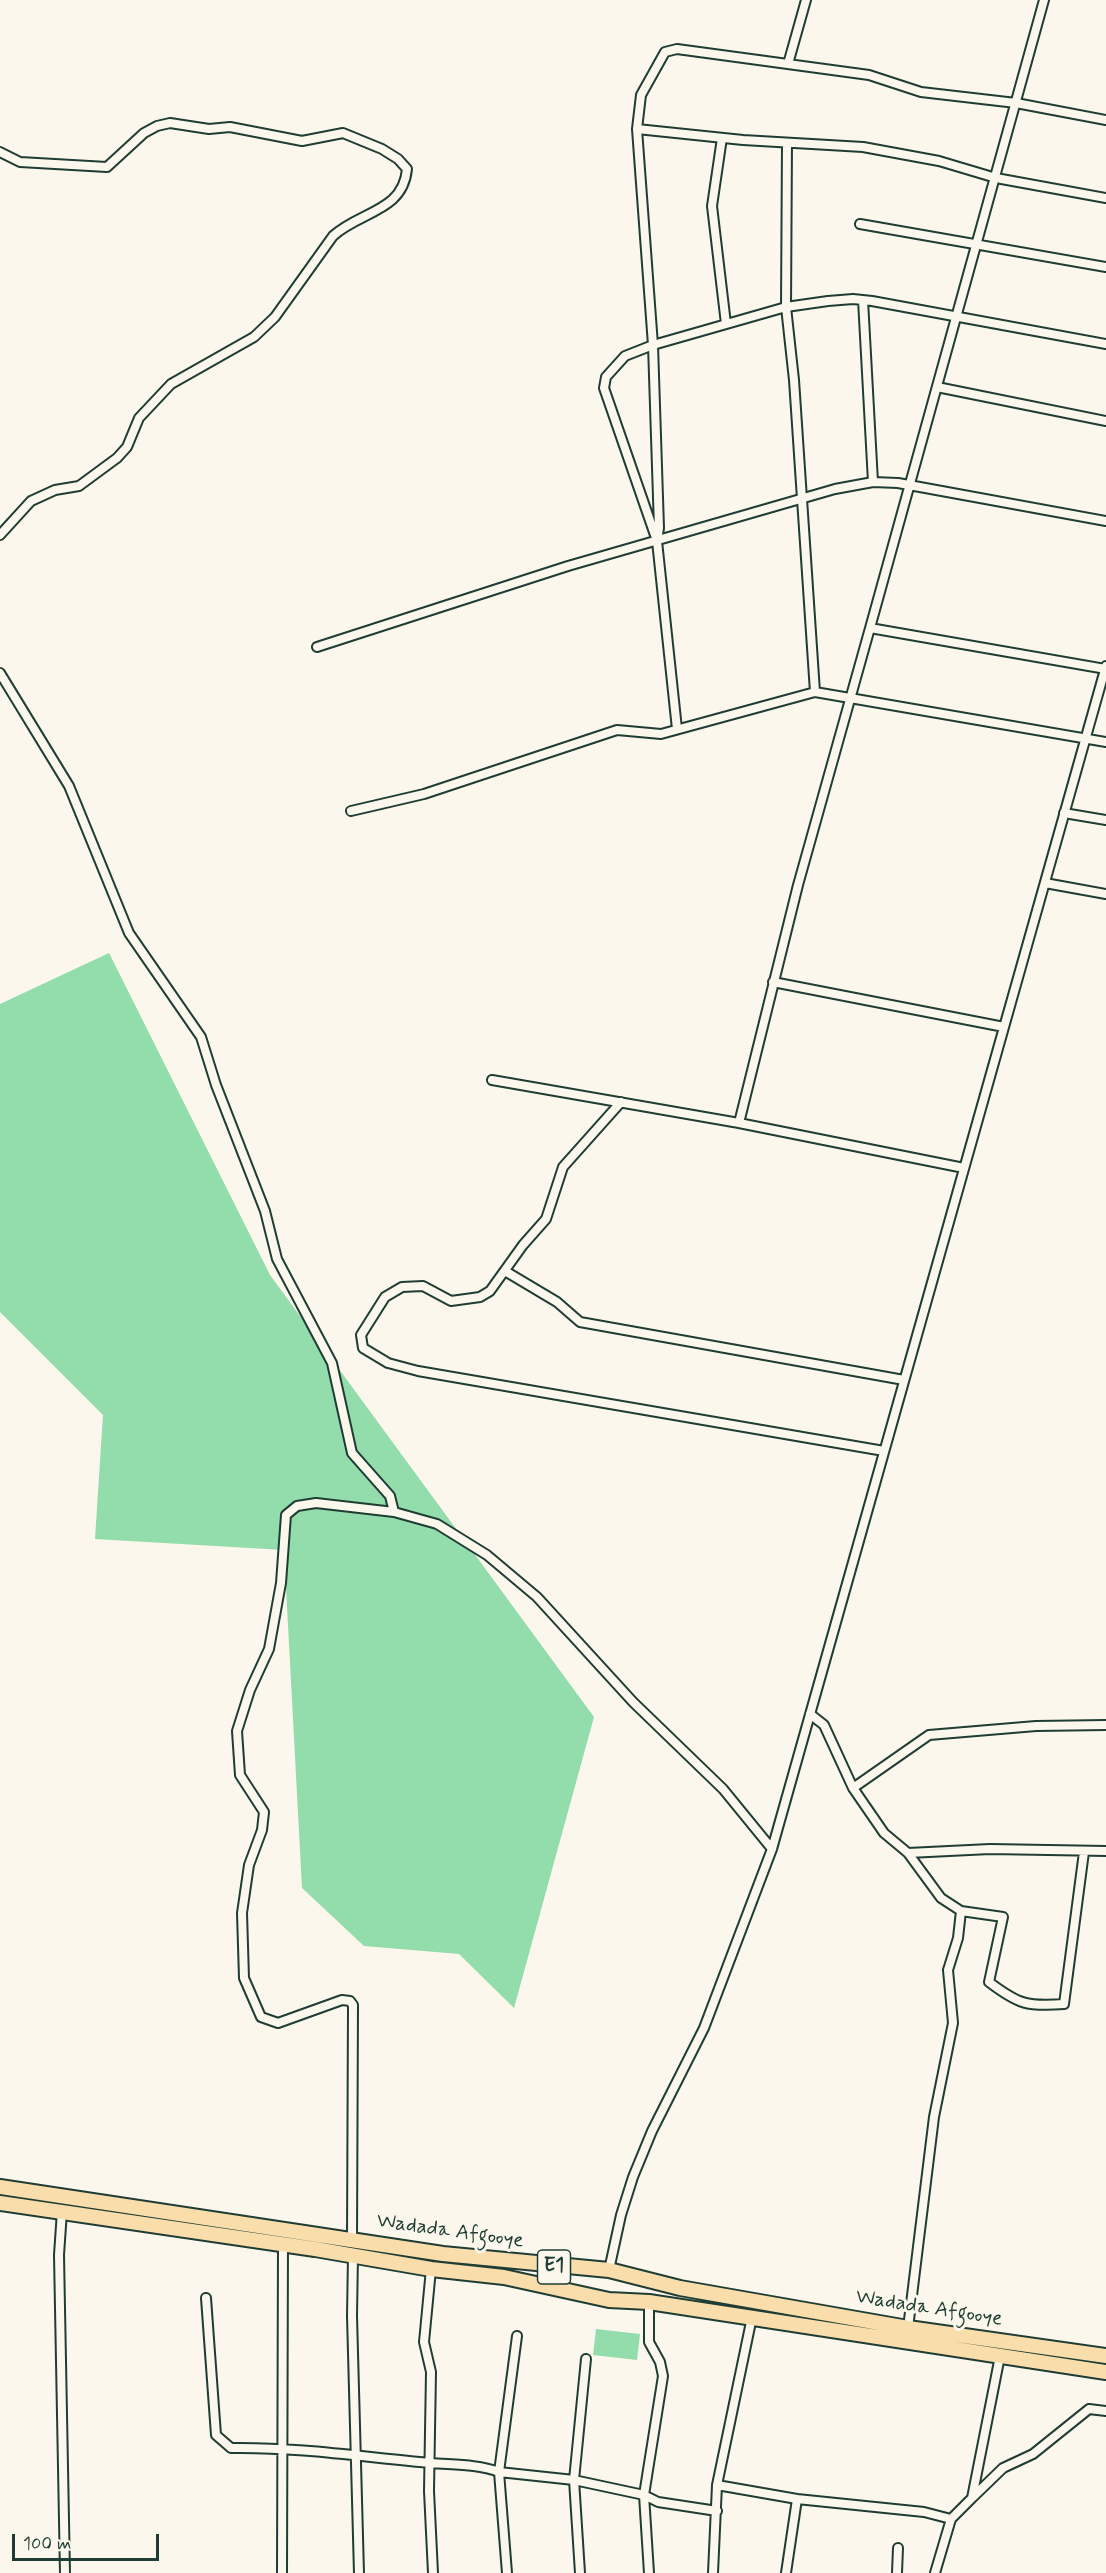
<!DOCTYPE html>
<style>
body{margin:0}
#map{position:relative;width:1106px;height:2573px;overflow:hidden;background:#fbf7ec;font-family:Mynerve,sans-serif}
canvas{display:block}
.scale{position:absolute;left:12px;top:2534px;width:147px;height:27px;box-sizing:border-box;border:3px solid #1f3d34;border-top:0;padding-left:8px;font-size:18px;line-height:21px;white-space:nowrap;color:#1f3d34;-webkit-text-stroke:4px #fbf7ec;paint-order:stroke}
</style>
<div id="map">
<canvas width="1106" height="2573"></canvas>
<div class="scale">100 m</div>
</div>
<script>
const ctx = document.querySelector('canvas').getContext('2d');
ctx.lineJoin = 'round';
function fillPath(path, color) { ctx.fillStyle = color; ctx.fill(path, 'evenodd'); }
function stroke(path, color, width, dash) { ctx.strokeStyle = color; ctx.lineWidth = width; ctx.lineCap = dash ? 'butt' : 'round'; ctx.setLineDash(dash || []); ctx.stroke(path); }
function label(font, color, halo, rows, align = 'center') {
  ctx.font = font + ' Mynerve,sans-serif'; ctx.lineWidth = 6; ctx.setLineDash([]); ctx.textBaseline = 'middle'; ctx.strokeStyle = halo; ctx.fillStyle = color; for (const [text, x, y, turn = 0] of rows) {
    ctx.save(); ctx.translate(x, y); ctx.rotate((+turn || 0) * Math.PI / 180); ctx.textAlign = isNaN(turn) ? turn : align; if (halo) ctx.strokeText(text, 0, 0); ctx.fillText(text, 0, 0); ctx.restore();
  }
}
const green = new Path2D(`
 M109,953l161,322 324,442 -80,291 -55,-54 -95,-8 -62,-58 -18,-338 -189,-11 8,-124 -103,-103v-308z
 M596,2329l44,5 -3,26 -44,-5z`);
const minor = new Path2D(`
 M1044,0l-174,628 236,41
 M788,64l18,-64
 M637,129l106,11 120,7 76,14 57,17 110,20
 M722,138l-10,68 14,118
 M787,143l-1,164 8,73 21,312
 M0,152l20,10 87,5 37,-34 13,-7 13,-3 39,6 21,-2 72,14 41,-8 39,16 16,10 9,10c-4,43 -47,42 -74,67l-58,81 -21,20 -83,47 -32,34 -12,29 -10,11 -38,28 -24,4 -24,11 -31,34
 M860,224l246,43
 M863,300l10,182
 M937,387l169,34
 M657,541l2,-13 -6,-183 -16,-216 4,-34 24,-43 12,-3 192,26 52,17 95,11 90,17
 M317,647l251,-81 267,-77 38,-7 25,1 208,38
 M0,673l69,113 60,147 72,104 15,48 49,126 12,48 55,104 20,90 38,43 4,16
 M677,729l-20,-188 -53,-153 2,-11 19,-21 28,-11 133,-38 42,-6 25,-2 19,2 234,43
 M351,811l73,-17 193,-64 44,4 154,-42 291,50
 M1064,813l42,7
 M1045,883l61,11
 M773,982l231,45
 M492,1080l247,43 225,45
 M621,1102l-58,65 -17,52 -23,26 -33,46 -10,6 -29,4 -28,-15 -21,1 -17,10 -24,38 2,13 25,15 30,8 466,80
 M739,1123l59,-238 72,-257
 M505,1271l52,31 23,20 324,58
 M810,1714l14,11 29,63 31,45 24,20 33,45 20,13 42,6 -14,65c29,22 38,25 75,22l20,-152
 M853,1788l76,-53 107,-9 70,-1
 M908,1853l82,-4 116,2
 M62,2211l-3,44 6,318
 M352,2240l1,-235 -3,-4 -8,-1 -64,23 -17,-6 -17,-39 -2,-65 7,-48 13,-35 2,-18 -24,-37 -3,-44 13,-41 19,-41 12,-66 5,-68 11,-9 19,-3 78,9 43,12 50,31 50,42 96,105 90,87 49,60
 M353,2255l-1,61 7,257
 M431,2269l-7,73 7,30 -2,119 4,82
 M609,2270l12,-55 12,-38 19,-46 52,-103 68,-179 334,-1183
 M206,2298l10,137 15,13c68,-1 132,9 199,15 24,2 47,1 69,9l8,101
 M908,2328l26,-211 19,-94 -5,-53 10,-32 3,-27
 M517,2336l-18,136 75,8 70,15 19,-119 -3,-14 -11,-20v-40
 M717,2485l80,14 -11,74
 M644,2495l5,78
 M644,2495l14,7 59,9
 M973,2497l30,-29 30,-14 56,-45 17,2
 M797,2499l127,13 27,7
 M282,2573l1,-329
 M580,2573l-6,-93 12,-121
 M713,2573l4,-88 35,-168
 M897,2573l1,-25
 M935,2573l16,-54 21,-21 28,-142`);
const trunk = new Path2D(`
 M0,2187l443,67 166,16 71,18 228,40 198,28
 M0,2203l315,46 116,20 73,8 105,23 40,2 457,70`);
const shields = [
 [554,2267,33]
];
const shieldNames = [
 ["E1",554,2267]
];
const streetNames = [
 ["Wadada Afgooye",450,2232,8],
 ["Wadada Afgooye",929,2309,9]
];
fillPath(green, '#93dcab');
stroke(minor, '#1f3d34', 12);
stroke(trunk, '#1f3d34', 18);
stroke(minor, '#fbf7ec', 8);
stroke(trunk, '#f9deab', 14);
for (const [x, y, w] of shields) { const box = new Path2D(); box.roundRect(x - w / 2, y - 17, w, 34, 4.5); ctx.fillStyle = '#fbf7ec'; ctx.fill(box); stroke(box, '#1f3d34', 1.5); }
label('bold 20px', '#1f3d34', null, shieldNames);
label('21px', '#1f3d34', '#fbf7ec', streetNames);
</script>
